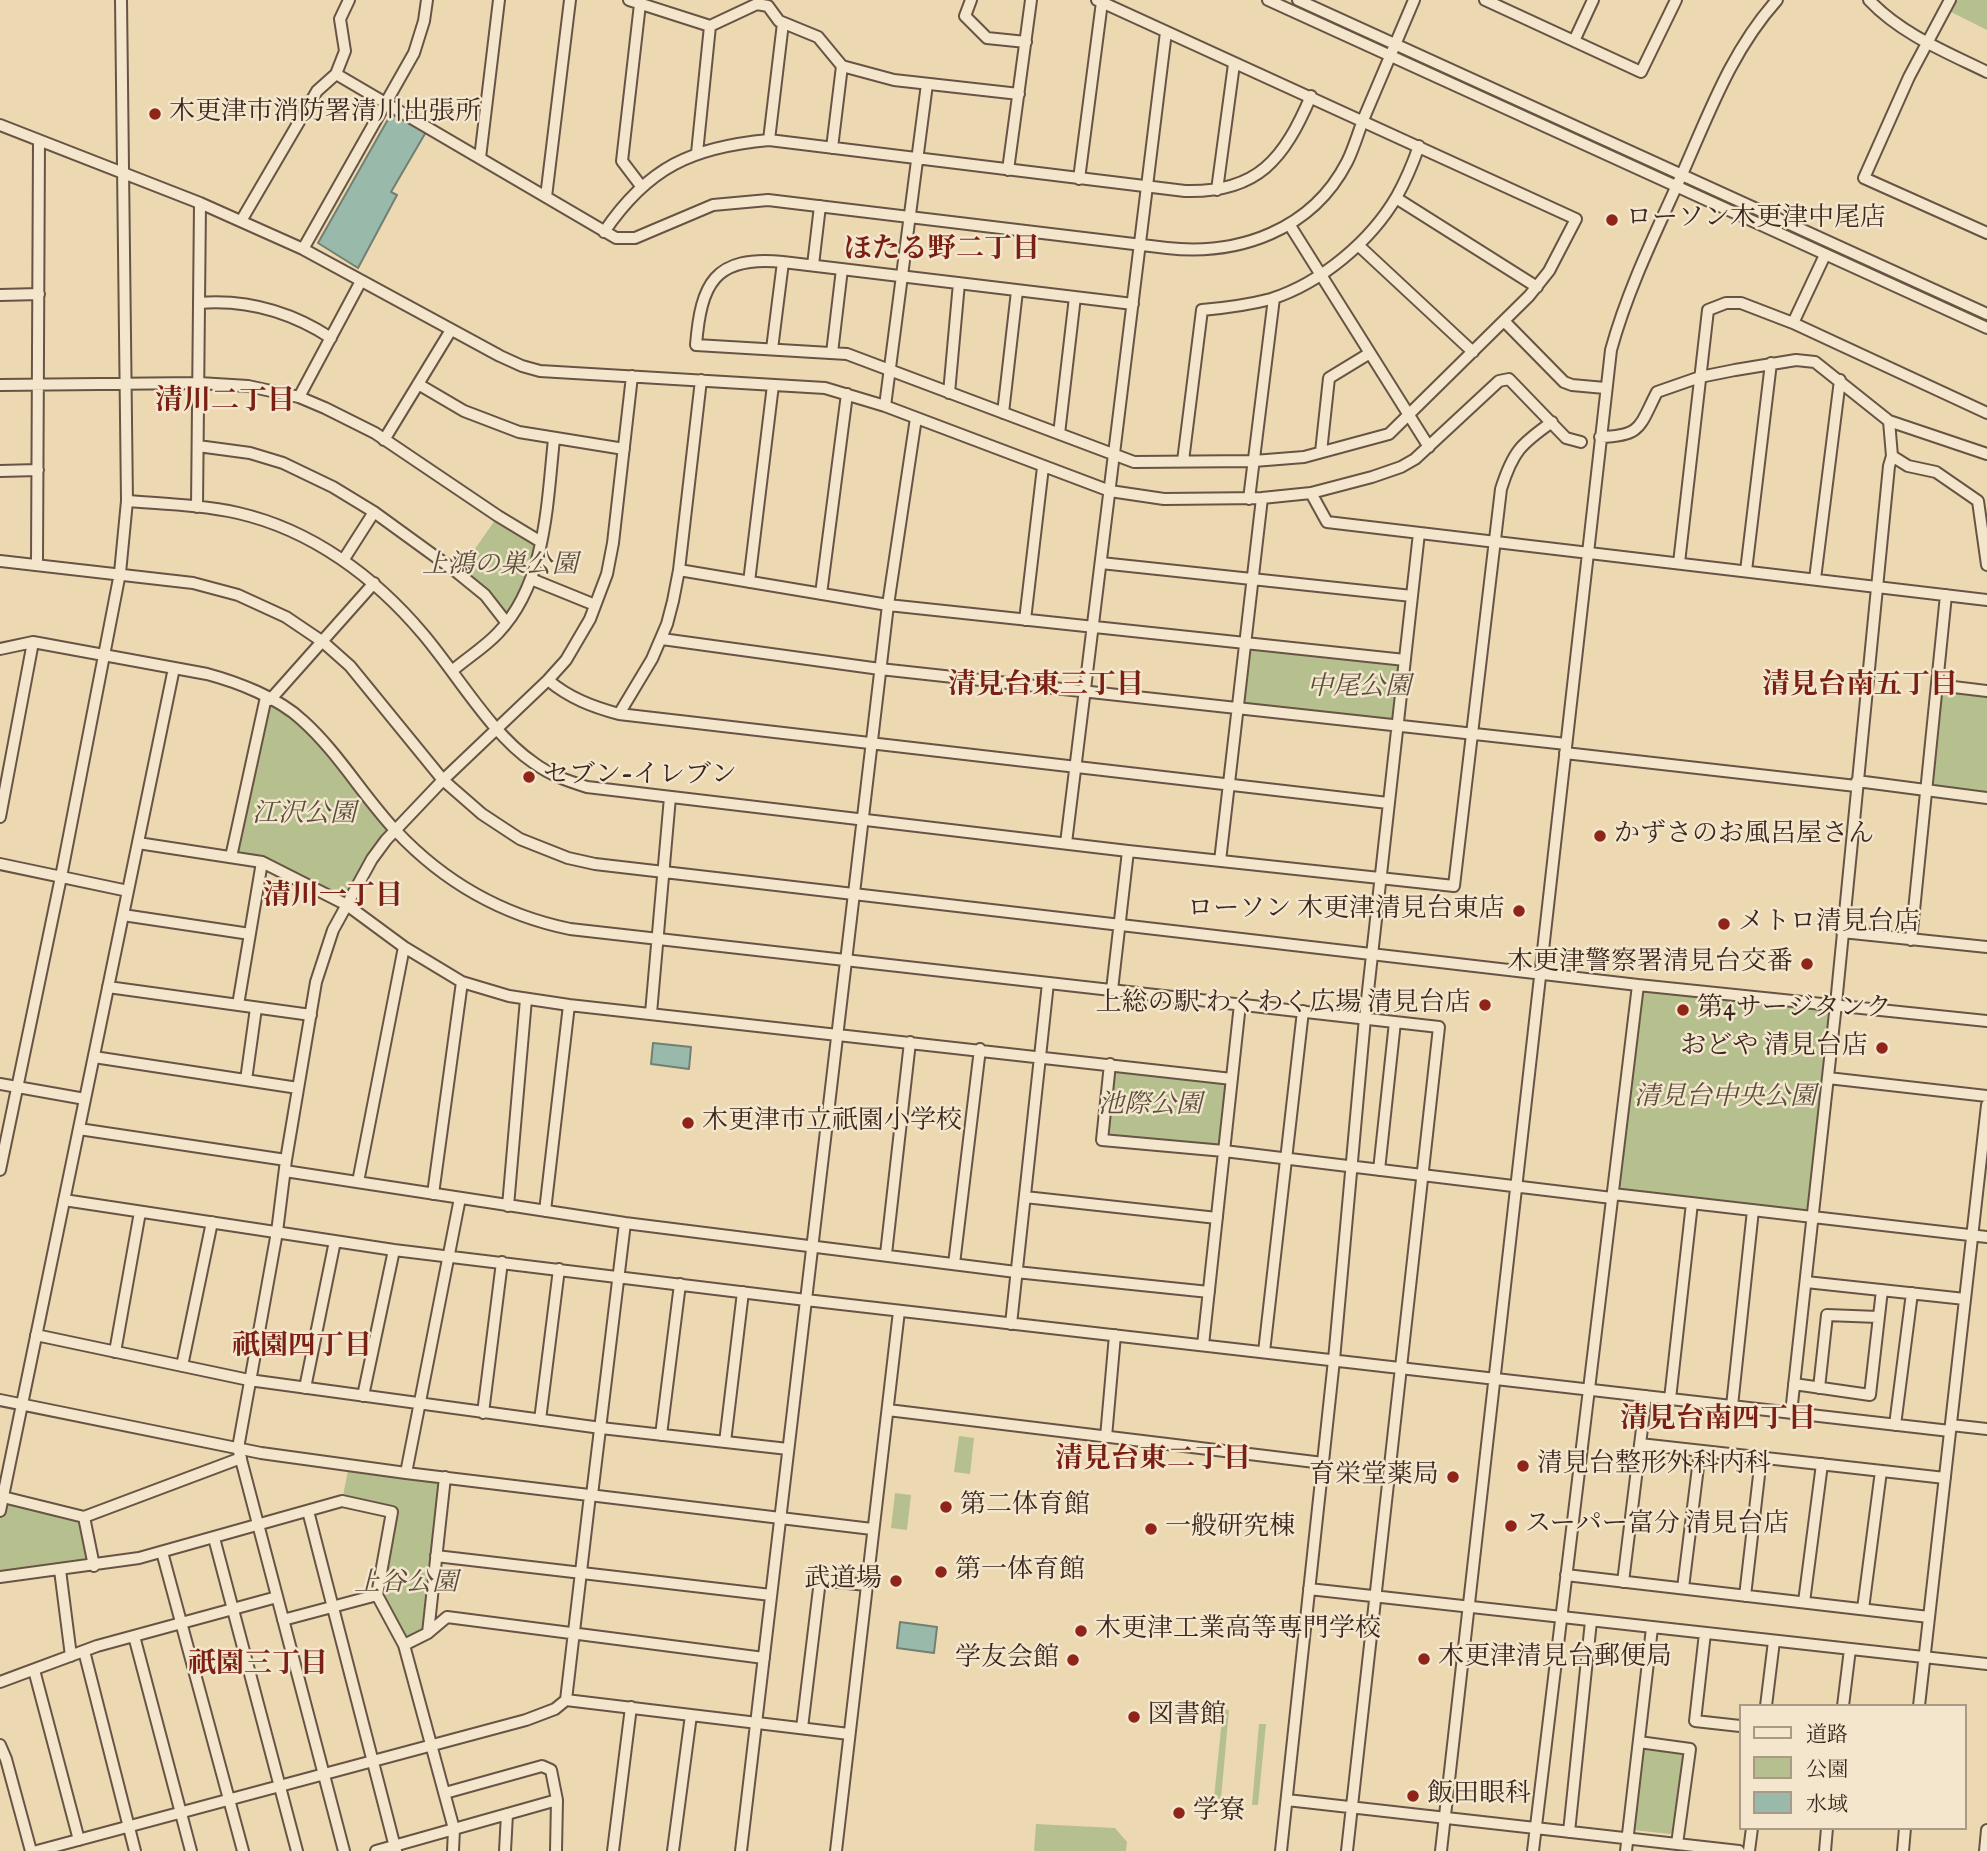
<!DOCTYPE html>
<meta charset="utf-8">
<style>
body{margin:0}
#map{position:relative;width:1987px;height:1851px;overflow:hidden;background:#ecd9b2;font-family:"IM FELL English","Noto Serif JP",serif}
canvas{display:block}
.legend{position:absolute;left:1739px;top:1704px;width:228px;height:126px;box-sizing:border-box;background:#f3e6cd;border:2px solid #a99a87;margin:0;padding:9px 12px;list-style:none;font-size:21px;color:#3b271f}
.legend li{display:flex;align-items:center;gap:14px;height:35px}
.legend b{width:35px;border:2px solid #a99a87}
</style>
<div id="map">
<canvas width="1987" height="1851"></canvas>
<ul class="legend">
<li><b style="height:9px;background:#f3e6cd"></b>道路</li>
<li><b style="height:19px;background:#b6c08e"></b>公園</li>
<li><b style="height:19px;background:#99baaa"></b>水域</li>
</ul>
</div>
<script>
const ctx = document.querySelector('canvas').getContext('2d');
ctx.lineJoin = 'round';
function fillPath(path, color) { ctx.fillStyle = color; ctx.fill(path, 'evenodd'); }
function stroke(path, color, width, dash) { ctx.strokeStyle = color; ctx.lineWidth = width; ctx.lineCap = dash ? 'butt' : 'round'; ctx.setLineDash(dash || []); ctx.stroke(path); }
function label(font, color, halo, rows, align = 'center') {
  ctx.font = font + ' "IM FELL English","Noto Serif JP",serif'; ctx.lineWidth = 5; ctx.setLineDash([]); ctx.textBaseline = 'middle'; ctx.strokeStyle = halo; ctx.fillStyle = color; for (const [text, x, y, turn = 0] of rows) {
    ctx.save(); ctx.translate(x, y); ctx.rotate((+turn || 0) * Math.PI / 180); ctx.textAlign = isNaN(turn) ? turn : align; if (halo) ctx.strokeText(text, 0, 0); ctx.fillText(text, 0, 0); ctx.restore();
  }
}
const green = new Path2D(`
 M1956,0h31v30l-38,-19z
 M498,516l43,26 -9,32 -26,48 -48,-49z
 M1245,643l160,17 -8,66 -160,-18z
 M1945,691l42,5v99l-52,-7 -3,-5 8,-86z
 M270,700l31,18 93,111 -47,76 -85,-43 -31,-5z
 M1641,989l191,18 -23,205 -191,-21z
 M1110,1064l122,15 -8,72 -122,-11z
 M959,1436l15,2 -4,36 -16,-2z
 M349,1465l96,12 -17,156 -24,12 -27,-50 15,-83 -50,-11z
 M895,1493l16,2 -4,35 -16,-2z
 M3,1497l81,20 10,49 -94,11v-66z
 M1223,1709l6,1 -8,89 -7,-1z
 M1259,1724h7l-8,81h-6z
 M1643,1749l40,6 -9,76 -4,3 -37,-4 7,-79z
 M1036,1824l79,4 12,14 -1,9h-92z`);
const water = new Path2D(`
 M391,114l35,18 -35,60 6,3 -39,73 -40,-25z
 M653,1043l38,4 -2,22 -38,-5z
 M900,1622l37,5 -3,26 -37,-5z`);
const minor = new Path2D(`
 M629,0l81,26 47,-22 11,2 11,15 39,16 24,29 52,14 125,14
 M971,0l-6,16 22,22 39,4
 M1097,0l479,219 -27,52 -20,25 -140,138 -85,23 -50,4 -120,1 -287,-108 -151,-9c5,-61 18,-90 87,-83l350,42
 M1268,0l719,328
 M1298,0l689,314
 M1485,0l156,72 35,-72
 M1869,0c32,34 77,52 118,72
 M1950,0l-41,77 -45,101 123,55
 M640,4l-18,157 19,25
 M1574,41l19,-41
 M336,74l280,164h19l78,-33 55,-5 399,48c72,8 145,-18 180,-86 8,-16 12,-33 19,-49 16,-38 32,-75 48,-113
 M0,125l200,78 103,46 197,107 22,10 18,5 285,17 60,18 225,85 54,8 98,-1 49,-5 61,-16 29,-10 14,-8 84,-78 10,-2 57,59 15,4
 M769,140l14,-117
 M832,148l10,-82
 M697,153l13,-127
 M480,158l19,-158
 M1008,170l23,-170
 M1079,179l23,-177
 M1217,190l17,-126
 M546,197l24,-197
 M1396,198l141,89
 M241,221l76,-130 19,-17 9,-23 -5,-32 9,-19
 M1289,224l140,223
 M604,232c44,-65 88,-85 165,-92l416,51c73,2 99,-32 126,-95
 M1358,245l115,107
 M303,249l111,-196 10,-32 3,-21
 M813,265l7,-59
 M0,295l39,-1
 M199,303c49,-4 92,9 132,35
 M1505,322l59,60 8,3 33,3
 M1793,323l32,-68
 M772,349l11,-87
 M832,353l10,-84
 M418,384l46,27 55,21 105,17
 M0,385l199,-2 49,3 51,11 26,11 50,25 123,83 43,26
 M949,393l10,-110
 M299,397l62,-116
 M885,406l42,-322
 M1003,413l14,-122
 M1059,434l16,-137
 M1600,437c42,-1 39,-10 57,-45l43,-15 35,-7 61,-10 19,2 74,59 98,33
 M384,440l67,-110
 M198,446l52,7 33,10 50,24 41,25 84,61 27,22 21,27
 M1321,452l8,-74 41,-25
 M1892,456l16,10 28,6 42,29 9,64
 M1183,461l19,-151c23,-2 46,-5 69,-11 50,-16 100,-58 126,-103 9,-16 16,-33 22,-50
 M0,471l38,-1
 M1311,493l16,29 660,78
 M1249,499l25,-201
 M127,501c37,3 75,4 111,12 74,17 137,64 185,121 34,40 68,100 111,129 16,12 34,18 53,24l541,64 326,35 47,-397c12,-38 20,-45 51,-67
 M197,507l3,-304
 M344,559l30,-47
 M0,561l193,22 45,12 48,22 37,25 27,24 93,114 39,34 38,25 48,19 27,6 1043,121 349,36
 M1101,563l311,33
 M1679,563l29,-253 18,-7h15l52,20 194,90
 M37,564l2,-423
 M679,570l209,35 517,55
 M1746,571l25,-208
 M531,579l64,26
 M1815,579l25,-199
 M749,582l24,-197
 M821,594l26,-200
 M1025,620l18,-153
 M662,639l218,30 686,75
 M0,649l33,-7 174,32c30,8 72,24 95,46 36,32 61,76 94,111 47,50 106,84 174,98l869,98 -92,824
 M452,671c15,-13 33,-24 46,-38 48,-50 49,-129 56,-194
 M548,680c21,18 45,27 71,34l769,89
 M1937,685l50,6
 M270,700l104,-117
 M619,714l33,-55 15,-35 6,-23 6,-31 22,-190
 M1565,753l291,33
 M1857,781l130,17
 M0,817l33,-175
 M138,843l124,19 85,43 57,42 58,35 47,14 60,9 663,74
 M1066,843l100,-811
 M231,857l35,-160
 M1220,861l42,-363
 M0,864l128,27
 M123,915l127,19
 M1842,932l145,15
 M1911,940l35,-345
 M108,987l203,28
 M1112,990l16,-139
 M238,1005l24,-143
 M651,1013l19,-216
 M94,1057l204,31
 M1110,1064l-8,76 122,11 388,47
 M1828,1078l159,18
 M246,1080l10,-72
 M0,1084l85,15
 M79,1129l207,31
 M0,1170l61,-293 59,-304 7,-72 -6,-501
 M1379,1170l16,-148
 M285,1171l340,52 391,49 193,20
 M358,1182l46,-235
 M433,1194l29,-212
 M1613,1194l374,43
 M1025,1197l192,21
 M64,1200l330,50 412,50 1144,131
 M508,1206l18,-207
 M545,1211l24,-206
 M886,1254l24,-212
 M954,1264l26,-215
 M1806,1282l159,17
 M1011,1324l37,-341
 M36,1335l213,45 352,48 187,21
 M1203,1345l37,-341
 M115,1352l25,-140
 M1264,1352l39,-341
 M182,1366l30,-144
 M1794,1384l76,11 12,-105
 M305,1388l30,-147
 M1819,1388l8,-73 51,2
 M363,1396l31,-146
 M1670,1399l22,-196
 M0,1400l261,53 145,20 466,56
 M1732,1406l21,-196
 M888,1410l435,53
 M483,1413l19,-151
 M1791,1413l45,-409 53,-538 3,-10 -3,-35
 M540,1420l19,-151
 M1895,1425l17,-132
 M1951,1425l36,4
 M661,1435l19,-151
 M1106,1437l9,-102
 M725,1442l18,-150
 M1640,1444l305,34
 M406,1473l54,-275
 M592,1495l33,-272
 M3,1497l81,20 157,-59
 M0,1511l174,-843
 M308,1511l88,340
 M84,1517l10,49
 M214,1538l83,313
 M162,1552l81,299
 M436,1556l335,39
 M60,1570l11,86
 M1566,1575l363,42
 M0,1577l139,-19 203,-57 50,11 -15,83 27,50 50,184 -1,22
 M1623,1582l23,-186
 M1683,1588l17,-137
 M1309,1589l678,75
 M1745,1596l16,-138
 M1804,1602l18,-138
 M1863,1609l18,-138
 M283,1620l94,-25
 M428,1633l17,-156
 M1705,1633l-10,88 45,5
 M134,1636l57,215
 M404,1645l24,-12 19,-16 317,41
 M84,1651l51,200
 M34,1670l45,170
 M0,1682l97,-36 180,-49
 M566,1700l283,34
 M1766,1706l8,-65
 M1843,1706l7,-57
 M1919,1706l68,-601
 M802,1728l18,-148 46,5
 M1639,1742l51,7 -13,95
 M0,1745l6,14 25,92
 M445,1793l97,-27 9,4 6,30 -1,51
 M1287,1800l452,51
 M1569,1832l22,-211
 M37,1851l489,-131 29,-11 11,-9 24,-205
 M344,1851l-106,-403 39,-216 9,-72 30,-178 17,-52 39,-71 14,-19 57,-60 105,-100 18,-20 24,-41 17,-45 6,-31 19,-167
 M376,1851l181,-51
 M505,1851l2,-37
 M613,1851l18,-144
 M673,1851l18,-136
 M741,1851l147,-1246 28,-187
 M836,1851l63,-540
 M1281,1851l53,-491 31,-342 54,-485
 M1441,1851l170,-1501c17,-62 46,-120 72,-178 27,-61 49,-122 94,-172
 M1533,1851l105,-866
 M1626,1851l26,-223
 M1749,1851l3,-23
 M1825,1851l2,-23
 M1903,1851l2,-23
 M1985,1851l2,-21`);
const markers = [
 [155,114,7,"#8f2418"],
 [1612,220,7,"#8f2418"],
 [529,777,7,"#8f2418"],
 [1600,836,7,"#8f2418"],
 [1519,911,7,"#8f2418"],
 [1724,924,7,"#8f2418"],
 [1807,964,7,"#8f2418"],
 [1485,1005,7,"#8f2418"],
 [1683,1010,7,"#8f2418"],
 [1882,1048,7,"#8f2418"],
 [688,1123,7,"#8f2418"],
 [1523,1466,7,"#8f2418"],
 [1453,1477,7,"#8f2418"],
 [946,1507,7,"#8f2418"],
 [1511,1526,7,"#8f2418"],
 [1151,1529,7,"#8f2418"],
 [941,1572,7,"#8f2418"],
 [896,1581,7,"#8f2418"],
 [1081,1631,7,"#8f2418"],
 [1424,1659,7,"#8f2418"],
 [1073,1660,7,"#8f2418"],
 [1134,1717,7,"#8f2418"],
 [1413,1796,7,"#8f2418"],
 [1179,1813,7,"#8f2418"]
];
const poiNames = [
 ["木更津市消防署清川出張所",169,114],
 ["ローソン木更津中尾店",1626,220],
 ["セブン-イレブン",543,777],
 ["かずさのお風呂屋さん",1614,836],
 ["ローソン 木更津清見台東店",1505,911,"right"],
 ["メトロ清見台店",1738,924],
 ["木更津警察署清見台交番",1793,964,"right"],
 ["上総の駅 わくわく広場 清見台店",1471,1005,"right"],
 ["第4サージタンク",1697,1010],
 ["おどや 清見台店",1868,1048,"right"],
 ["木更津市立祇園小学校",702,1123],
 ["清見台整形外科内科",1537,1466],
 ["育栄堂薬局",1439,1477,"right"],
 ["第二体育館",960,1507],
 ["スーパー富分 清見台店",1525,1526],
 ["一般研究棟",1165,1529],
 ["第一体育館",955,1572],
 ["武道場",882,1581,"right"],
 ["木更津工業高等専門学校",1095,1631],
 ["木更津清見台郵便局",1438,1659],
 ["学友会館",1059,1660,"right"],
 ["図書館",1148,1717],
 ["飯田眼科",1427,1796],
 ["学寮",1193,1813]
];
const parkNames = [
 ["上鴻の巣公園",500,567],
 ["中尾公園",1359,689],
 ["江沢公園",304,816],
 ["清見台中央公園",1725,1099],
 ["池際公園",1150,1107],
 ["上谷公園",406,1585]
];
const neighbourhoodNames = [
 ["ほたる野二丁目",942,251],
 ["清川二丁目",225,403],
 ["清見台東三丁目",1046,687],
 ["清見台南五丁目",1860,687],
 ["清川一丁目",333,898],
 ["祇園四丁目",302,1348],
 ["清見台南四丁目",1718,1421],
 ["清見台東二丁目",1153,1461],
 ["祇園三丁目",258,1666]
];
fillPath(green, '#b6c08e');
fillPath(water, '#99baaa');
stroke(water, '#737f72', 2);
stroke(minor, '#675444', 14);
stroke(minor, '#f3e6cd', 10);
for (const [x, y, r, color] of markers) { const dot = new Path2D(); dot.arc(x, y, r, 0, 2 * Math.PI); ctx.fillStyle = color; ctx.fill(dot); stroke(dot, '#f3e6cd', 2.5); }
label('26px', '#3b271f', '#f3e6cd', poiNames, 'left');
label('italic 26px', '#5a4d3b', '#f3e6cd', parkNames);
label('bold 28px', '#7a1f14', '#f3e6cd', neighbourhoodNames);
</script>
